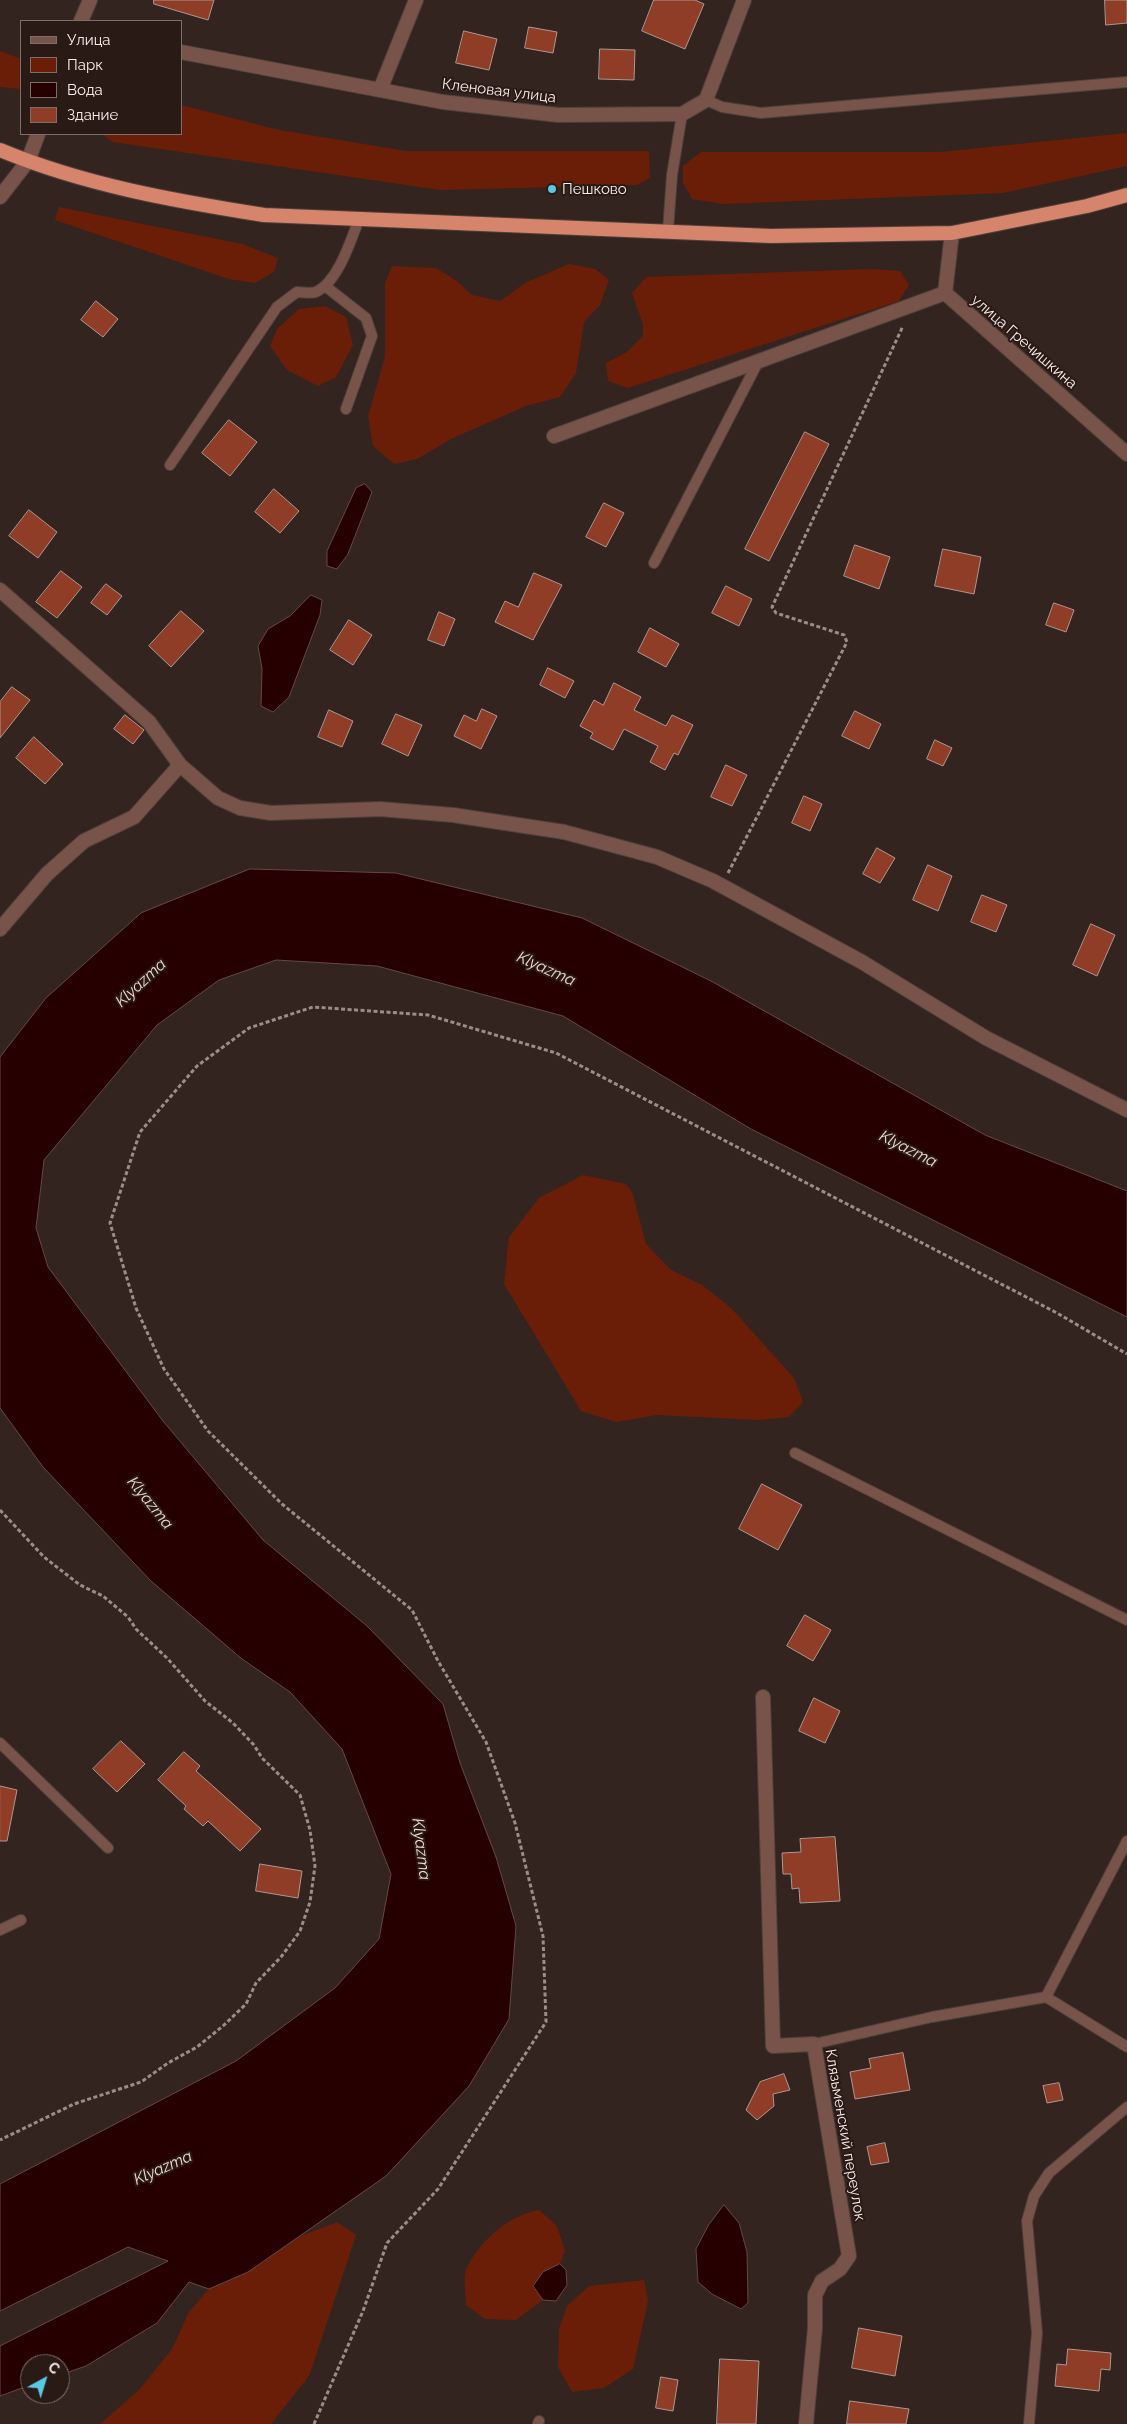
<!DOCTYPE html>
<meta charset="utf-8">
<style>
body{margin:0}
#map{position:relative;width:1127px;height:2424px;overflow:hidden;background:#34241f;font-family:Raleway,sans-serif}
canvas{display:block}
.legend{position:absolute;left:20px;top:20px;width:162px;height:115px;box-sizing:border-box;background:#2a1a16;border:1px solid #7c6e6a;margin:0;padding:6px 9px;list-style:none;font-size:15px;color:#f8ede9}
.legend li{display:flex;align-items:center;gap:10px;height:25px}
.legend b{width:25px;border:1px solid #7c6e6a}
.north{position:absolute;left:20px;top:2354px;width:50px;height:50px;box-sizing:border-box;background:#2a1a16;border:1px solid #7c6e6a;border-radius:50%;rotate:39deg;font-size:14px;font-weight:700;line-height:20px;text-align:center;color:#f8ede9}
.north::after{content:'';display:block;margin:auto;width:18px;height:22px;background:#58c8e4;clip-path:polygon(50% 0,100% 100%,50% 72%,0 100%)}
</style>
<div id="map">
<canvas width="1127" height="2424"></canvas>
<ul class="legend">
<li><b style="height:6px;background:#785349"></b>Улица</li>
<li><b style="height:14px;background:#6a1e07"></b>Парк</li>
<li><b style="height:14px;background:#260000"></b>Вода</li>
<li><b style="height:14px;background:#8f3d26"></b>Здание</li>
</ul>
<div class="north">С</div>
</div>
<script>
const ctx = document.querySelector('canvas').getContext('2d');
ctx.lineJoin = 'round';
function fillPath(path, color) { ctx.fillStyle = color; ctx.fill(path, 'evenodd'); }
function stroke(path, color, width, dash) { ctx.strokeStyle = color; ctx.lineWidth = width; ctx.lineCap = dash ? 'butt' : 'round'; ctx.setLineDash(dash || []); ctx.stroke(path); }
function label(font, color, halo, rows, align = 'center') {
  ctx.font = font + ' Raleway,sans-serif'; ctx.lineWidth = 4; ctx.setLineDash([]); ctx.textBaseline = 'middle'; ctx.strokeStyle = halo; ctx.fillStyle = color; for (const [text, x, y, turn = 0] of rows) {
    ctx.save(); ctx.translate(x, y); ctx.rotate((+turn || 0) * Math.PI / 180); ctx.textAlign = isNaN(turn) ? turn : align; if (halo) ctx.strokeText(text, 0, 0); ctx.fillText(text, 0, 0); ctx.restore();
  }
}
const green = new Path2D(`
 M0,51l21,8v30l-21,-2z
 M181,105l98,25 127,21h243l1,27 -13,7 -197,5 -327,-48 -11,-8h79z
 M1127,133v33l-124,27 -279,11 -32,-5 -9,-16v-17l18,-14h239z
 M59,207l183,37 36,14 -4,14 -19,11 -26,-4 -174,-59z
 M569,264l26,5 14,11 -9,25 -16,17 -8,51 -16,24 -34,9 -73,32 -36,21 -23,5 -21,-18 -5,-30 17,-59v-74l7,-17 44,2 21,13 15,14 28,6 25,-18z
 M870,269l30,2 9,14 -10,16 -271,87 -20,-7 -2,-18 21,-11 16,-16v-12l-11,-31 14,-16z
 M325,306l21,11 7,28 -17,32 -18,9 -31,-16 -17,-24 7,-17 22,-20z
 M583,1175l43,9 6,8 14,52 25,26 31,15 29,23 63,70 9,24 -14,15 -30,3 -102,-5 -41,7 -35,-11 -77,-127 5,-47 30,-39z
 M539,2210l18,16 8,25 -5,13 -17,8 -10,14 10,14 -27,20 -31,-1 -19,-14c0,-10 -3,-26 0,-35 13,-29 43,-55 73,-60z
 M337,2222l19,13 -47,141 -38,48h-171l39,-34 33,-41 17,-37 20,-23 39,-17 45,-33z
 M644,2280l4,21 -15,68 -29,19 -32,4 -14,-25 1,-38 8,-23 22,-20z`);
const water = new Path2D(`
 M365,484l7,8 -24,62 -11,15 -10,-3v-15l29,-63z
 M311,595l11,5 -2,15 -31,82 -16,15 -12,-6 1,-38 -4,-22 10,-17 22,-13z
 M250,869l146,4 186,45 129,63 274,154 142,56v126l-376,-188 -188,-113 -186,-50 -101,-6 -57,20 -62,45 -113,135 -8,68 12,39 115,154 100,119 104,86 76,78 17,59 36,94 20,69 -7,93 -40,67 -83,90 -138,96 -39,17 -20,-7 -32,41 -71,43 -26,9v-11h-30v21l-30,11v-50l168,-85 -40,-14 -128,64v-127l236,-123 99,-73 44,-49 12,-65 -49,-125 -52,-57 -48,-33 -91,-78 -108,-114 -43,-59v-351l46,-59 95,-85z
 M724,2205l15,18 8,29 1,51 -7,6 -29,-15 -14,-12 -2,-33 12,-23z
 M560,2264l6,6 1,15 -11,16 -13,-1 -10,-14 10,-14z`);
const building = new Path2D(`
 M154,0h60l-6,20 -54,-16z
 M654,0h41l9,4 -19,45 -43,-18z
 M1105,0h22v23l-21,2z
 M529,27l28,5 -4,21 -28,-5z
 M464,31l33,8 -8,31 -33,-7z
 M600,49l35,1 -1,30 -35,-1z
 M96,301l22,18 -15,18 -22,-17z
 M229,420l28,22 -27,34 -28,-23z
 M805,432l24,12 -60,117 -24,-12z
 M274,489l25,22 -19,22 -25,-21z
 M604,503l20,10 -18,34 -20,-10z
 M29,510l28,22 -19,26 -29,-22z
 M855,545l35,12 -11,32 -35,-13z
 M943,549l38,8 -7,37 -39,-8z
 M61,571l21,16 -25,31 -21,-16z
 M534,573l28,12 -29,55 -38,-18 10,-21 13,6z
 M106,584l16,12 -15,19 -16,-12z
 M726,586l26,13 -13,27 -27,-13z
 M1054,603l20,7 -8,22 -20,-7z
 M181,611l23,20 -33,36 -22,-21z
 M439,612l16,7 -11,27 -16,-6z
 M349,620l23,15 -19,30 -23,-15z
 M650,628l29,16 -13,23 -28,-15z
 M548,668l26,13 -9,17 -25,-13z
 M614,683l27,14 -7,13 32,16 6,-11 21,10 -15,30 -4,-2 -9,17 -15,-8 8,-16 -34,-17 -11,21 -23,-12 3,-5 -13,-7 14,-26 9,5z
 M12,687l18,13 -30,38v-36z
 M482,709l15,7 -16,33 -27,-13 10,-21 12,6z
 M329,710l24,11 -11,26 -24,-10z
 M855,711l26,13 -12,25 -27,-13z
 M396,714l26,11 -14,31 -26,-12z
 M125,715l19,15 -11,14 -19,-15z
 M34,737l29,27 -18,20 -29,-26z
 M935,740l17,8 -9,18 -16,-7z
 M726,765l21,10 -15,31 -21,-9z
 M804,796l18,8 -12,27 -18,-8z
 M877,848l18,10 -15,25 -17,-9z
 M928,865l24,11 -14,35 -25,-11z
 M982,895l25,10 -11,27 -25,-10z
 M1091,924l24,11 -18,41 -24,-11z
 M762,1484l40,21 -24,45 -39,-21z
 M805,1615l26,15 -18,31 -26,-15z
 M814,1698l26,13 -15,32 -26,-12z
 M121,1741l24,23 -28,28 -24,-23z
 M184,1752l16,14 -4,5 65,58 -21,22 -32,-30 -5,5 -19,-17 2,-3 -28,-26z
 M0,1786l17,4 -10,51h-7z
 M835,1837l5,64 -40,2 -1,-15 -7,1 -1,-15h-8l-1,-21 19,-1 -1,-13z
 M260,1864l42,7 -4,27 -42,-7z
 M903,2053l7,37 -55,9 -5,-27 21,-4 -2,-9z
 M784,2074l6,16 -17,4 1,12 -17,14 -11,-10 14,-28z
 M1059,2083l4,17 -16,3 -4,-17z
 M885,2143l4,19 -18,3 -4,-18z
 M859,2328l43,8 -7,40 -43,-8z
 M1068,2349l43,4 -1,17 -9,-1 -2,22 -44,-5 2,-22 9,1z
 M720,2359l39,2 -3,63h-39z
 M661,2377l17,3 -5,31 -17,-3z
 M850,2401l59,8 -3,15h-59z`);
const path = new Path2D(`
 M728,873l119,-231 -3,-7 -68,-22 -4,-6 131,-281
 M0,1510l44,47 36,28 23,11 25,21 8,12 31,29 38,43 28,22 21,22 8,13 38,37 10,35 5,36 -5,36 -10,29 -19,26 -25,26 -10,21 -23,22 -26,21 -29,16 -27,19 -67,22 -74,36
 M314,2424l49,-113 24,-68 51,-54 108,-167 -3,-86 -28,-113 -29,-81 -48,-81 -26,-51 -130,-106 -74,-73 -44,-62 -28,-61 -26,-85 30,-91 57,-66 52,-38 64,-21 115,8 128,38 501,260 70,41`);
const service = new Path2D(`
 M706,100l16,7 39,6 366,-31
 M668,231l4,-56 10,-61
 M325,286l41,32 6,18 -26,73
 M170,465l107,-158 20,-15c6,0 14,2 19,0 22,-10 35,-52 43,-73
 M654,563l104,-201
 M795,1453l332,167
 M0,1743l108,105
 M1127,1841l-81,156 81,50
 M0,1930l21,-10
 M814,2044l118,-27 114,-20
 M538,2424l1,-3
 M1029,2424l8,-91 -10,-112 7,-25 15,-23 78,-66`);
const minor = new Path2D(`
 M81,21l9,-21
 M181,52l262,50 115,13 124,-1 24,-14 38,-100
 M380,90l36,-90
 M0,197l28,-36 10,-27
 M952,233l-7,60 182,161
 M554,436l391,-143
 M0,590l149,132 31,43 38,33 22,10 31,5 109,-4 73,6 111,17 93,25 56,24 149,81 124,76 141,72
 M0,929l47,-55 37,-33 50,-24 46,-52
 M763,1697l10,349 41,-2 35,212 -9,13 -18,12 -7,14v33l-9,96`);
const trunk = new Path2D(`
 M0,150c84,35 175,51 264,65l507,21 181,-3 135,-27 40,-11`);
const markers = [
 [552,189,5,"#58c8e4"]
];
const streetNames = [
 ["Кленовая улица",499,91,7],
 ["улица Гречишкина",1024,342,41],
 ["Клязьменский переулок",845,2135,80]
];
const poiNames = [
 ["Пешково",562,189]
];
const waterNames = [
 ["Klyazma",546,969,24],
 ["Klyazma",141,983,-43],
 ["Klyazma",908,1149,27],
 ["Klyazma",150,1503,51],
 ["Klyazma",421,1849,83],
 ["Klyazma",163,2168,-24]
];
fillPath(green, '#6a1e07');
fillPath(water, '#260000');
stroke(water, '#654746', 1);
fillPath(building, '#8f3d26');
stroke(building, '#ad9892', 1);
stroke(service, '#4f403b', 12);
stroke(minor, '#4f403b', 16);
stroke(trunk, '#4f403b', 16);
stroke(path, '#9b8e89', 3, [4, 2.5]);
stroke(service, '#785349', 10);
stroke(minor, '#785349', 14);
stroke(trunk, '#d6846c', 14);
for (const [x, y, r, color] of markers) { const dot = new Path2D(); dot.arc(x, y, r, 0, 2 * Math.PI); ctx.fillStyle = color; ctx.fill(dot); stroke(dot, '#2a1a16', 2); }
label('15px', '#f8ede9', '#2a1a16', streetNames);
label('15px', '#f8ede9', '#2a1a16', poiNames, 'left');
label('italic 16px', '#f2d9d1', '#2a1a16', waterNames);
</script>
